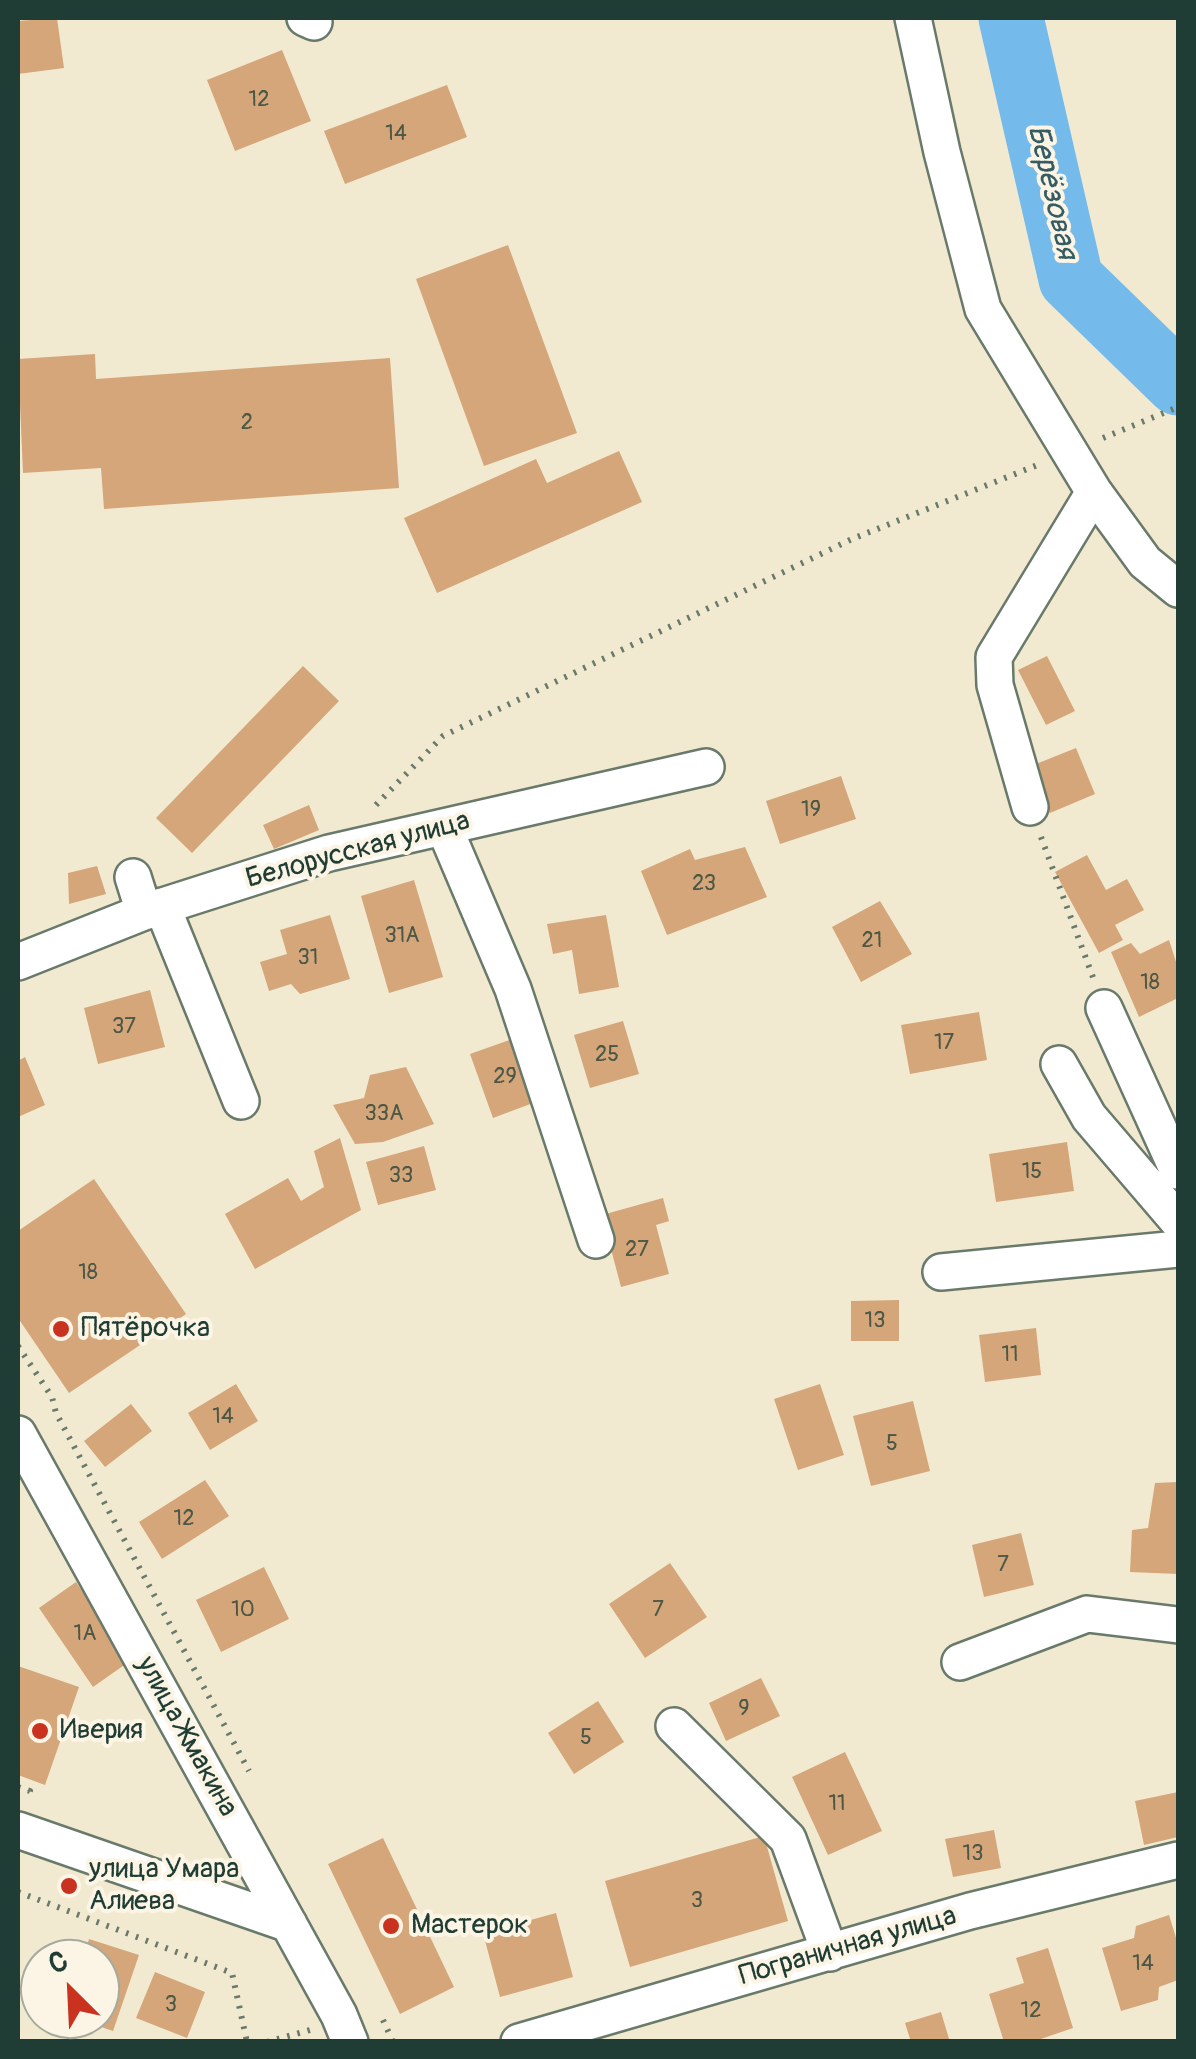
<!DOCTYPE html>
<meta charset="utf-8">
<style>
body{margin:0}
#map{position:relative;width:1196px;height:2059px;overflow:hidden;background:#f2ead0;font-family:Pangolin,sans-serif}
canvas{display:block}
.frame{position:absolute;inset:0;border:20px solid #1f3d34;pointer-events:none}
.north{position:absolute;left:20px;top:1939px;width:100px;height:100px;box-sizing:border-box;background:#fcf5e5;border:2px solid #a4ab9e;border-radius:50%;rotate:336deg;font-size:28px;font-weight:700;line-height:40px;text-align:center;color:#1f3d34}
.north::after{content:'';display:block;margin:auto;width:35px;height:45px;background:#c8321e;clip-path:polygon(50% 0,100% 100%,50% 72%,0 100%)}
</style>
<div id="map">
<canvas width="1196" height="2059"></canvas>
<div class="frame"></div>
<div class="north">С</div>
</div>
<script>
const ctx = document.querySelector('canvas').getContext('2d');
ctx.lineJoin = 'round';
function stroke(path, color, width, dash) { ctx.strokeStyle = color; ctx.lineWidth = width; ctx.lineCap = dash ? 'butt' : 'round'; ctx.setLineDash(dash || []); ctx.stroke(path); }
function fillPath(path, color) { ctx.fillStyle = color; ctx.fill(path, 'evenodd'); }
function label(font, color, halo, rows, align = 'center') {
  ctx.font = font + ' Pangolin,sans-serif'; ctx.lineWidth = 8; ctx.setLineDash([]); ctx.textBaseline = 'middle'; ctx.strokeStyle = halo; ctx.fillStyle = color; for (const [text, x, y, turn = 0] of rows) {
    ctx.save(); ctx.translate(x, y); ctx.rotate((+turn || 0) * Math.PI / 180); ctx.textAlign = isNaN(turn) ? turn : align; if (halo) ctx.strokeText(text, 0, 0); ctx.fillText(text, 0, 0); ctx.restore();
  }
}
const river = new Path2D(`
 M1011,18l60,261 107,104`);
const building = new Path2D(`
 M57,18l7,50 -46,6v-53z
 M282,50l29,71 -76,30 -28,-71z
 M447,85l20,52 -122,47 -21,-53z
 M508,245l69,188 -93,33 -68,-187z
 M95,354l1,25 294,-21 9,130 -295,21 -3,-41 -78,5 -5,-114z
 M619,451l23,51 -205,91 -33,-75 132,-59 11,24z
 M1047,656l28,55 -29,14 -28,-55z
 M303,666l36,35 -147,152 -36,-35z
 M1076,748l19,46 -45,19 -19,-47z
 M841,776l15,43 -76,25 -14,-43z
 M309,805l10,25 -45,19 -11,-24z
 M745,847l22,50 -100,38 -26,-64 49,-22 5,11z
 M1087,855l19,35 21,-11 17,31 -29,15 8,15 -24,13 -44,-81z
 M97,866l9,28 -37,10 -1,-31z
 M414,880l29,97 -54,16 -28,-97z
 M880,901l32,53 -51,28 -29,-55z
 M330,915l20,64 -50,15 -9,-10 -22,7 -9,-29 27,-8 -7,-24z
 M606,915l13,72 -40,7 -7,-44 -19,4 -6,-30z
 M1169,940l9,28v30l-39,19 -28,-65 20,-9 9,11z
 M150,990l15,57 -67,17 -14,-56z
 M979,1012l8,48 -77,14 -9,-49z
 M623,1021l16,53 -49,14 -16,-53z
 M518,1037l23,63 -48,18 -23,-64z
 M25,1057l20,48 -27,12v-56z
 M406,1067l28,57 -51,18 -28,2 -22,-39 31,-7 6,-23z
 M340,1138l21,72 -106,59 -30,-55 63,-36 13,23 23,-14 -10,-36z
 M1067,1142l7,49 -78,11 -7,-48z
 M424,1146l12,44 -58,15 -12,-43z
 M94,1179l92,135 -117,79 -51,-75v-87z
 M663,1198l6,23 -13,4 13,49 -48,13 -19,-72z
 M899,1300v41h-48v-40z
 M1036,1328l5,47 -56,7 -6,-47z
 M236,1384l22,37 -48,29 -22,-37z
 M820,1384l24,71 -46,15 -24,-71z
 M913,1401l17,70 -59,15 -18,-70z
 M131,1404l21,27 -47,36 -21,-26z
 M205,1480l24,36 -67,43 -23,-37z
 M1178,1482v92l-48,-2 2,-42 16,-2 7,-45z
 M1021,1533l13,52 -50,12 -12,-52z
 M670,1563l37,54 -62,41 -36,-54z
 M264,1567l25,52 -68,33 -25,-52z
 M76,1582l54,79 -37,26 -54,-79z
 M18,1666l61,21 -34,98 -27,-10z
 M761,1678l19,38 -54,25 -17,-38z
 M598,1701l26,41 -50,32 -26,-41z
 M845,1752l37,79 -54,24 -36,-78z
 M1178,1792v45l-34,8 -9,-44z
 M994,1830l7,38 -48,9 -8,-38z
 M764,1836l24,85 -158,46 -25,-86z
 M383,1838l71,149 -54,27 -72,-150z
 M556,1913l17,64 -73,20 -17,-64z
 M1169,1915l9,29v36l-19,7 -1,13 -37,11 -19,-63 32,-10 2,-12z
 M89,1939l50,16 -26,76 -32,-11 19,-1v-60h-17z
 M1048,1948l25,80 -41,14h-28l-15,-48 35,-11 -8,-25z
 M155,1972l50,20 -18,46 -51,-20z
 M941,2012l9,30h-39l-6,-19z`);
const path = new Path2D(`
 M1103,438l75,-31
 M376,805l67,-69 409,-197 188,-75
 M1041,837l53,143
 M18,1346l34,51 4,16 193,358
 M18,1787l12,4 -2,6
 M18,1892l214,81 15,69
 M383,2020l10,22
 M267,2042l43,-12`);
const minor = new Path2D(`
 M305,18l9,4
 M913,18l29,134 41,157 111,183 51,70 33,27
 M1030,807l-35,-122 -1,-28 100,-165
 M444,827l69,162 83,251
 M133,877l11,35
 M162,906l79,195
 M18,962l126,-50 185,-59 377,-86
 M1104,1008l74,163
 M1059,1064l30,53 89,104
 M941,1272l237,-23
 M18,1434l321,581 11,27
 M960,1662l127,-48 91,11
 M674,1726l114,113 42,114
 M18,1830l271,94
 M519,2042l451,-131 208,-51`);
const markers = [
 [61,1329,10,"#c8321e"],
 [40,1731,10,"#c8321e"],
 [69,1886,10,"#c8321e"],
 [391,1926,10,"#c8321e"]
];
const numberNames = [
 ["12",259,100],
 ["14",396,134],
 ["2",247,423],
 ["19",811,810],
 ["23",704,884],
 ["31А",402,936],
 ["21",872,941],
 ["31",308,958],
 ["18",1150,983],
 ["37",124,1027],
 ["17",944,1043],
 ["25",607,1055],
 ["29",505,1077],
 ["33А",384,1114],
 ["15",1032,1172],
 ["33",401,1176],
 ["27",637,1250],
 ["18",88,1273],
 ["13",875,1321],
 ["11",1010,1355],
 ["14",223,1417],
 ["5",892,1444],
 ["12",184,1519],
 ["7",1003,1565],
 ["10",243,1610],
 ["7",658,1610],
 ["1А",85,1634],
 ["9",744,1709],
 ["5",586,1738],
 ["11",837,1804],
 ["13",973,1854],
 ["3",697,1901],
 ["14",1143,1964],
 ["3",171,2005],
 ["12",1031,2011]
];
const streetNames = [
 ["Белорусская улица",358,851,-15],
 ["улица Жмакина",186,1737,61],
 ["Пограничная улица",848,1947,-16]
];
const poiNames = [
 ["Пятёрочка",81,1329],
 ["Иверия",60,1731],
 ["улица Умара",89,1870],
 ["Алиева",89,1902],
 ["Мастерок",411,1926]
];
const waterNames = [
 ["Берёзовая",1051,192,77]
];
stroke(river, '#74bbeb', 65);
fillPath(building, '#d4a67a');
stroke(minor, '#697a6b', 40);
stroke(path, '#697a6b', 6, [2.5, 8]);
stroke(minor, '#fff', 35);
for (const [x, y, r, color] of markers) { const dot = new Path2D(); dot.arc(x, y, r, 0, 2 * Math.PI); ctx.fillStyle = color; ctx.fill(dot); stroke(dot, '#fcf5e5', 4); }
label('22px', '#4c5746', null, numberNames);
label('28px', '#1f3d34', '#fcf5e5', streetNames);
label('28px', '#1f3d34', '#fcf5e5', poiNames, 'left');
label('italic 30px', '#345c62', '#fcf5e5', waterNames);
</script>
